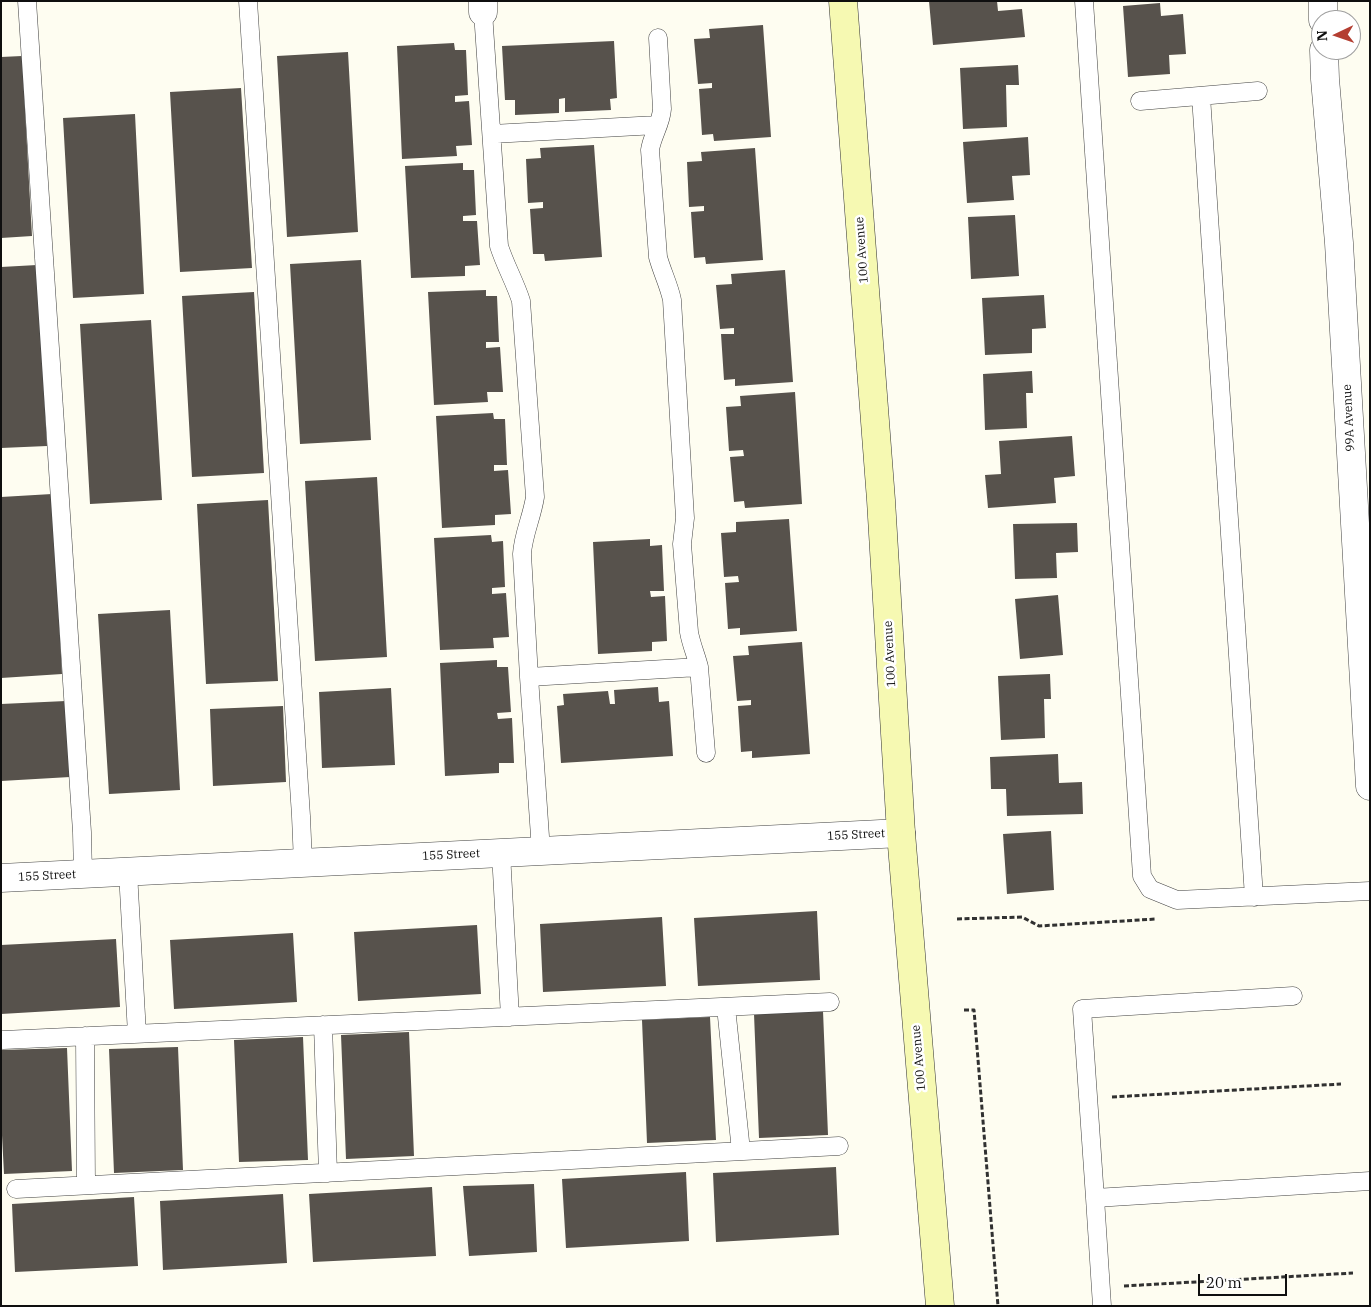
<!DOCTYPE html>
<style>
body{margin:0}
#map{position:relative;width:1371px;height:1307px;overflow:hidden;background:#fefdf1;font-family:"IBM Plex Serif",serif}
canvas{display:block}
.frame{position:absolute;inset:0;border:2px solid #0f0f0f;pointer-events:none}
.north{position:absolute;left:1311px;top:10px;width:50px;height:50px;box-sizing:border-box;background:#fff;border:1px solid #9f9f9f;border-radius:50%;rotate:267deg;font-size:14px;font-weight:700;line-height:20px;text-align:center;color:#0f0f0f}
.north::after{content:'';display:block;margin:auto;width:18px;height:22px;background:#b43e31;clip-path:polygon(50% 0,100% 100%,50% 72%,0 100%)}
.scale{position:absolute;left:1198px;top:1274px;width:89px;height:22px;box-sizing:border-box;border:2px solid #0f0f0f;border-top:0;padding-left:6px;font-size:15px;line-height:18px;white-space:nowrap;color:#0f0f0f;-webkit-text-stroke:4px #fff;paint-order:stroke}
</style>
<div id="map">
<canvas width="1371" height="1307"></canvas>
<div class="frame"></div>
<div class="north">N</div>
<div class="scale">20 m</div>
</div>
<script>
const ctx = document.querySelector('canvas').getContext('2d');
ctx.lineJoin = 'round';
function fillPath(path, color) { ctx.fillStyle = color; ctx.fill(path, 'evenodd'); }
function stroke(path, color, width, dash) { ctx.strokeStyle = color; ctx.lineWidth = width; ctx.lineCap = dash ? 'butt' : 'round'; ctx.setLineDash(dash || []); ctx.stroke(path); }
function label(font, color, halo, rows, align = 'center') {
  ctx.font = font + ' "IBM Plex Serif",serif'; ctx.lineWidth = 5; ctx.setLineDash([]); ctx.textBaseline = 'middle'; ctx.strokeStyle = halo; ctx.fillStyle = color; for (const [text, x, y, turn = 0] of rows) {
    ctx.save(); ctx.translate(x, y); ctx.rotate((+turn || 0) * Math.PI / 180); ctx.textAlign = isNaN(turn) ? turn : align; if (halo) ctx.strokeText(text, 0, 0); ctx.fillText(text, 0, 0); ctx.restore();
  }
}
const building = new Path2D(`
 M929,1h68l1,10 24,-2 3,28 -92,8z
 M1160,3l1,13 22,-2 3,40 -17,1 1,19 -42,3 -5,-71z
 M763,25l8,112 -57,4 -1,-7 -11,1 -3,-46 13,-1v-5l-14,1 -4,-45 16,-1 -1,-9z
 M614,41l3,57 -7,1 1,11 -46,2v-14l-6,1v14l-44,2v-15h-10l-3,-54z
 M454,43l1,7h11l2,45 -13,1v6l14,-1 3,44 -16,1 1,10 -55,3 -5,-113z
 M348,52l10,180 -71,5 -10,-181z
 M22,56l10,180 -31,2v-181z
 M1018,65l1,20h-13l1,42 -44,2 -3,-61z
 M241,88l11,180 -72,4 -10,-180z
 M135,114l9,180 -71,4 -10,-180z
 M1028,137l2,38 -18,1 2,24 -47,3 -4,-61z
 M594,145l8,112 -57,4 -1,-7h-11l-3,-45 13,-1v-6l-15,1 -2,-44 15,-1 -1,-10z
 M755,148l8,112 -57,4 -1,-7 -11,1 -3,-46 13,-1v-5l-15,1 -2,-45 15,-1 -1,-9z
 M463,163v7h11l2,45 -13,1v5h14l3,44 -15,1v10l-54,2 -6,-112z
 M1015,215l4,61 -48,3 -3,-62z
 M361,260l10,180 -71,4 -10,-180z
 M37,265l10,181 -46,2v-181z
 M785,270l8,112 -58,4v-7l-11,1 -3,-46h13v-6l-14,1 -4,-44 16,-1 -1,-10z
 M486,290v6h11l2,46h-13v6l14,-1 3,45h-16l1,10 -54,3 -6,-113z
 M254,292l10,181 -72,4 -10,-181z
 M1044,295l2,33 -14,1v24l-47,2 -3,-57z
 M151,320l11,180 -72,4 -10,-180z
 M1032,371l1,22h-7l1,35 -42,2 -2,-56z
 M795,392l7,112 -57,4 -1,-7 -10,1 -4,-45 14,-1 -1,-6 -14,1 -3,-44 15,-1 -1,-10z
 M493,413l1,6h11l2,46h-13v6l14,-1 3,44 -16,1v10l-53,3 -6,-112z
 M1072,436l3,40 -21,2 2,25 -68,5 -3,-33 16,-1 -2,-33z
 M377,477l10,180 -72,4 -10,-180z
 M52,494l10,180 -61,4v-181z
 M268,500l10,181 -72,3 -9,-180z
 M789,519l8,112 -57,4v-7l-12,1 -3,-46 14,-1 -1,-6 -14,1 -3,-44 15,-1v-10z
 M1077,523l1,29 -22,1 1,25 -42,1 -2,-55z
 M491,535l1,7 11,-1 2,46 -13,1v6l14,-1 3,44 -16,1 1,10 -54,2 -6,-112z
 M650,539v7l12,-1 2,46h-14l1,6 14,-1 2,45 -15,1v9l-54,3 -5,-112z
 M1058,595l5,60 -43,4 -5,-60z
 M170,610l10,180 -71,4 -11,-180z
 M802,642l8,112 -58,4v-7l-11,1 -3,-46 13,-1v-5l-14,1 -4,-45 16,-1 -1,-9z
 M497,660v7h11l3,45 -14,1 1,6 14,-1 2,45h-15v10l-54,3 -5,-113z
 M1050,674l1,25h-7l1,39 -44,2 -3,-64z
 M658,687l1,15 10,-1 4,55 -112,7 -4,-57 7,-1 -1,-11 45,-3 2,13h5l-1,-14z
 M391,688l4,77 -73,3 -3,-76z
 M66,701l4,76 -69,4v-77z
 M283,706l3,76 -73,4 -3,-77z
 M1058,754l1,29 23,-1 1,32 -76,2 -1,-27h-15l-1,-32z
 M1051,831l3,59 -47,4 -4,-60z
 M817,911l3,69 -122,6 -4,-68z
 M662,917l4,69 -123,6 -3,-68z
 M477,925l4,69 -123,7 -4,-69z
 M293,933l4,69 -123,7 -4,-69z
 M116,939l4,68 -119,7v-69z
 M823,1011l5,124 -69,3 -5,-124z
 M710,1017l6,123 -69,3 -5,-123z
 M409,1032l5,124 -68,3 -5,-124z
 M303,1037l5,123 -69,2 -5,-122z
 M178,1047l5,123 -69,3 -5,-124z
 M67,1048l5,123 -68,3 -3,-58v-66z
 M836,1167l3,68 -123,7 -3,-69z
 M686,1172l3,69 -123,7 -4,-69z
 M534,1184l3,68 -68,4 -6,-70z
 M432,1187l4,69 -123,6 -4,-68z
 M283,1194l4,69 -124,7 -3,-69z
 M134,1197l4,69 -123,6 -3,-68z`);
const path = new Path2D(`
 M957,919l65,-2 17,9 117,-7
 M964,1010h10l24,296
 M1112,1097l229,-13
 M1124,1286l229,-13`);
const lane = new Path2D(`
 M27,1l55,831 1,42
 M248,1l53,815 2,47
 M1084,1l58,875 8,13 27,11 193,-9
 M483,12l16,234c6,19 16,36 22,55l14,196c-3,20 -12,38 -13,57l7,123 12,174
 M658,38l4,71c-1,15 -10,27 -12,41l8,107c4,15 11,28 14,43l13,218 -3,26 7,88c2,12 7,23 10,35l7,86
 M1201,96l53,801
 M1140,101l118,-10
 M492,134l165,-9
 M529,677l170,-10
 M501,853l9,164
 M128,872l9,162
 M726,1007l15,144
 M323,1025l5,148
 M85,1036l1,149
 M3,1040l827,-38
 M16,1189l823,-43
 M1095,1198l-13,-189 211,-13
 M1102,1306l-7,-108 275,-17`);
const street = new Path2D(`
 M483,1v11
 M1323,1v19
 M1324,50l1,29 14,164 31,543
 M1,878l900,-45`);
const secondary = new Path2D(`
 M843,1l38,499 20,333 39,473`);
const streetNames = [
 ["100 Avenue",862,250,-94],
 ["99A Avenue",1349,418,-93],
 ["100 Avenue",890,654,-93],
 ["155 Street",856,835,-3],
 ["155 Street",451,855,-3],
 ["155 Street",47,876,-3],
 ["100 Avenue",919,1058,-95]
];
fillPath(building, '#57524c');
stroke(lane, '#424242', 19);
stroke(street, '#424242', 29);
stroke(secondary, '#313131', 29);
stroke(path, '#313131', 3, [5, 2.5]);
stroke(lane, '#fff', 18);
stroke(street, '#fff', 28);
stroke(secondary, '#f6f9b2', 28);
label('12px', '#0f0f0f', '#fff', streetNames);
</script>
